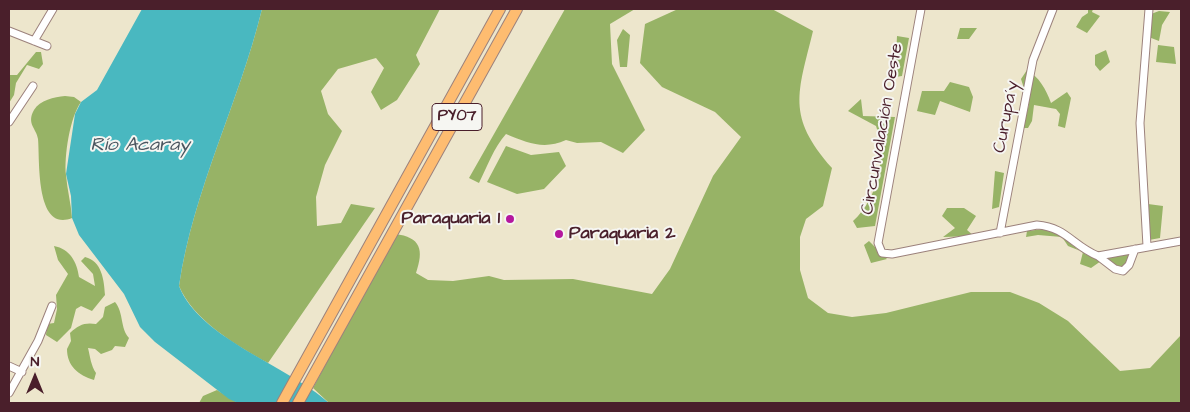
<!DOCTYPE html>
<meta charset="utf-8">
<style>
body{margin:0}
#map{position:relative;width:1190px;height:412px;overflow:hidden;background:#ede6cc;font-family:"Architects Daughter",sans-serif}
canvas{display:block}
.frame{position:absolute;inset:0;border:10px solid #4a1f2b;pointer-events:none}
.north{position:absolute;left:10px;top:352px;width:50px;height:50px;-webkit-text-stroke:4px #f6f6f2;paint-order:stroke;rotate:0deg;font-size:14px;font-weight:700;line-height:20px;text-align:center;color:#4a1f2b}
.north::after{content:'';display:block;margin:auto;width:18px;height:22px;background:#4a1f2b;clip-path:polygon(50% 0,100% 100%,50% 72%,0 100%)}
</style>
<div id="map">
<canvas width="1190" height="412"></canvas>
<div class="frame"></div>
<div class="north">N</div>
</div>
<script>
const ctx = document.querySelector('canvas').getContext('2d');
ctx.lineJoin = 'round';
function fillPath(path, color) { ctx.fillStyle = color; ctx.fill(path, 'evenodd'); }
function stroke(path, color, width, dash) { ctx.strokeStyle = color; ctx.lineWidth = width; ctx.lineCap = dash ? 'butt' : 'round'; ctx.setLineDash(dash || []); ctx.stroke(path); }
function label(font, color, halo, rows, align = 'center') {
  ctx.font = font + ' "Architects Daughter",sans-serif'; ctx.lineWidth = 4; ctx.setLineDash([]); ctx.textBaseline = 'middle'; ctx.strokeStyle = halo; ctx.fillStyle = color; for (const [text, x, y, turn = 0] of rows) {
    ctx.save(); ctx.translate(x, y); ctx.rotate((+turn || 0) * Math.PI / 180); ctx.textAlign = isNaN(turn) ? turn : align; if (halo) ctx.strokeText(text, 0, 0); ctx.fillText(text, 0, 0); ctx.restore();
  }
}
const forest = new Path2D(`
 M262,9h178l-24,46 4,9 -23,36 -16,10 -10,-18 13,-24 -8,-10 -38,11 -17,22 7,23 14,17 -17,34 -9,32 1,29 24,-3 10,-19 24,4 -107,155c-31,-17 -75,-43 -89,-77 14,-96 60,-183 83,-277z
 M565,9h70l-25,15 2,40 33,66 -22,23 -22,-11 -24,1 -11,-3c-22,10 -38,3 -60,-6 -12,13 -19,33 -27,49l-10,-5z
 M678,9h94l41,22c-15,62 -27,85 19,137l-9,38 -17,13 -6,18v33l8,28 20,15 24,4 34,-4 85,-21h39l29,11 29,18 52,50 30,-3 31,-33v68h-852l-16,-15 82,-154c26,3 29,16 21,39l12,7 25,1 36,-5 15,4 69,-1 79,15 18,-25 43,-93 28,-39 -26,-25 -53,-25 -22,-24 5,-39z
 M1088,9h5l-1,3 8,4 -13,17 -11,-6 6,-10 6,-4z
 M1159,11l11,1 -8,13 -3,16 -13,-5 5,-22z
 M960,28h17l-8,11h-12z
 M623,29l7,6 -3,32h-7l-3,-27z
 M897,36l12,2 -7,38 -7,1z
 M1158,45l16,2 2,17 -20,-2z
 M1106,50l4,12 -10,9 -5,-6v-10z
 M36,52h5l2,12 -4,5 -12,-4 -11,18 -2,12 -5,8v-28h8z
 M1027,70c12,7 19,19 24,33l16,-11 4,6 -6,30 -7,-2 2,-12 -4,-5 -22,-4 -2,16 -4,7h-5l6,-24 -8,-25z
 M950,82l19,5 4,10 -3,15 -30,-11 -5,14 -18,-4 5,-20h22z
 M65,96l9,1 7,5c-11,15 -17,54 -15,73 1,14 5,28 6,43 -37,15 -32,-59 -34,-79 -1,-10 -12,-15 -4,-29 6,-10 20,-13 31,-14z
 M861,99l2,17 32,1 -20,109 -18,2 -4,-7c25,-22 34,-65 23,-95l-28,-15z
 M506,146l25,9 28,-3 7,14 -22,23 -27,5 -30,-12z
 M995,171l9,2 -5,34 -7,2z
 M1148,204l15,2 -3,32 -11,2z
 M947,208h17l12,8 -9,14 7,6 -31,1 12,-9 -13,-12z
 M1044,229c19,2 30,23 49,28 10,2 26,-2 36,-3l6,5 -18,11 -16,-9 -10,7 -11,-4 3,-12 -15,-6 -6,-9 -24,-2 -12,2 1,-6z
 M869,241l18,18 -16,4 -7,-18z
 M54,246c16,3 23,16 25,31l16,9 -2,-12 -12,-13 4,-4c17,4 19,23 20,38l-13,16 -11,-5 -5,3 -5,19 -14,14 -11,-7 1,-11 7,-1 3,-14 -1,-14 12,-21 -10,-14z
 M115,302c9,11 5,26 14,36l-4,9 -10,-1 -3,4 -11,4 -6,-5 -7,-1c2,8 3,18 8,25l-2,7c-16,-5 -27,-14 -27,-31l4,-8 -1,-8c8,-8 15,-11 26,-9l7,-7 2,-10z
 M217,390l21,13h-39l4,-7z`);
const water = new Path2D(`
 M142,9h120c-23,94 -69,181 -83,277 21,53 108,79 150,117h-91l-9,-4 -74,-57 -15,-15 -16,-33 -45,-59 -7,-17 -1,-22 -5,-22 9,-60 6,-12 16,-12z`);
const minor = new Path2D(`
 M921,9l-43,234 4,10 10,1 145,-29c29,2 36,21 61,31l83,-15
 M9,31l38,15
 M34,41l19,-32
 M9,122l24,-36
 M1000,233l33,-173 20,-51
 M1147,246l-7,-123 9,-114
 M1098,256l17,13 8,2 6,-6 6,-16
 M9,366l13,6
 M9,393l29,-52 14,-35`);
const highway = new Path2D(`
 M282,403l218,-394
 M298,403l219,-394`);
const markers = [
 [510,219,5,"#b5179e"],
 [559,234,5,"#b5179e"]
];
const shields = [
 [457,117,50]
];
const shieldNames = [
 ["PY07",457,117]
];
const streetNames = [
 ["Curupa´y",1007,117,-79],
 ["Circunvalación Oeste",883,129,-80]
];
const poiNames = [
 ["Paraquaria 1",500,219],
 ["Paraquaria 2",569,234,"left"]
];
const waterNames = [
 ["Río Acaray",140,146]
];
fillPath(forest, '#97b366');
fillPath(water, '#49b8c0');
stroke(minor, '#9c827c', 9);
stroke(highway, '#9c827c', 12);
stroke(minor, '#fff', 7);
stroke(highway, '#febc70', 10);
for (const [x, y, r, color] of markers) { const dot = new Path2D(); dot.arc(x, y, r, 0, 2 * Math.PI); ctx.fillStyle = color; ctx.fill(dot); stroke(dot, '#f6f6f2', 2); }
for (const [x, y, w] of shields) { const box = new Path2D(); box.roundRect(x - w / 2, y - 13.5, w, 27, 4); ctx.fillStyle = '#f6f6f2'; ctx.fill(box); stroke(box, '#4a1f2b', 1); }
label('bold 16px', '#4a1f2b', null, shieldNames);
label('18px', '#4a1f2b', '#f6f6f2', streetNames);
label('bold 18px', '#4a1f2b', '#f6f6f2', poiNames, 'right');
label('italic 19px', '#4a555f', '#f6f6f2', waterNames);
</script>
